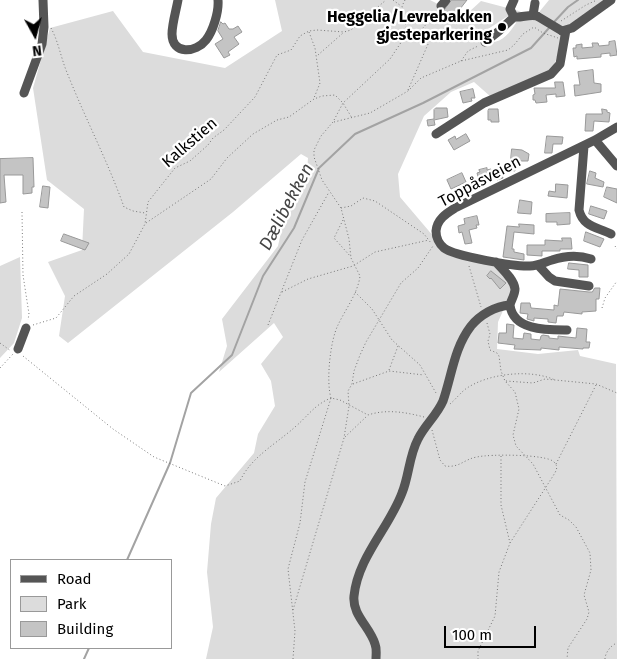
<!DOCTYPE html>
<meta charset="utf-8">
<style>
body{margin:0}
#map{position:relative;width:617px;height:659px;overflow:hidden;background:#fff;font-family:"Fira Sans",sans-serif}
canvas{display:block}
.legend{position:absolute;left:10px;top:559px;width:162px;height:90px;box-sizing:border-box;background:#fff;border:1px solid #999;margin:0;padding:6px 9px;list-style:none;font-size:15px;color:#000}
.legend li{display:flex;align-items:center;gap:10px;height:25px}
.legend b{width:25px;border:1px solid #999}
.north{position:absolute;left:10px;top:10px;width:50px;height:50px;-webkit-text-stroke:4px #fff;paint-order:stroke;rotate:173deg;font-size:14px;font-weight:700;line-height:20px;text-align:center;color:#000}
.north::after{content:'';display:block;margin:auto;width:18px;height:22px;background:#000;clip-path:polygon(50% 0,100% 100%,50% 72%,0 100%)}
.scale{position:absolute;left:444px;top:626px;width:92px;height:22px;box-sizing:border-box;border:2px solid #000;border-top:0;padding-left:6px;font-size:15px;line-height:18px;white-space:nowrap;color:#000;-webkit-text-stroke:4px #fff;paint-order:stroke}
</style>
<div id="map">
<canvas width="617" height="659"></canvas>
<ul class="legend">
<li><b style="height:6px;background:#555"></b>Road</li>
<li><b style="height:14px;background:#dcdcdc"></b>Park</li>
<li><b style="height:14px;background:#c4c4c4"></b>Building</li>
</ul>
<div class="north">N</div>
<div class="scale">100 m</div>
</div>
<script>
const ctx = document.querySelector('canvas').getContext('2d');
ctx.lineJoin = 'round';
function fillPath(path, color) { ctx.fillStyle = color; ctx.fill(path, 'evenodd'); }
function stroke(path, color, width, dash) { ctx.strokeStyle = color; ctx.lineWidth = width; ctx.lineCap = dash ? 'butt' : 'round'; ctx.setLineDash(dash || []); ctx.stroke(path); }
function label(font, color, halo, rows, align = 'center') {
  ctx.font = font + ' "Fira Sans",sans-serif'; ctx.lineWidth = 4.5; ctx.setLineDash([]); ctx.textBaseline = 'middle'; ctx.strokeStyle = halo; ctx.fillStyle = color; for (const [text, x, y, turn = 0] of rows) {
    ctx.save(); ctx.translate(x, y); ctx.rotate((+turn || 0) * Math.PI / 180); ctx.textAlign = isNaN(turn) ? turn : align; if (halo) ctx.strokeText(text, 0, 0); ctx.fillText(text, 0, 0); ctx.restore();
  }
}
const green = new Path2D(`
 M275,0h155l8,4 19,19 24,-22 38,10 17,9 4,-9 9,-11h58l-45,34 -4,20 -6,17 -61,26 -17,-15 -23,10 -27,24 -26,58 2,23 34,40 8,13 46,13 9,5 16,20 -15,34 -1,27 41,5 40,-4 2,6 36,8 1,295h-411l7,-32 -6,-55 4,-48 5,-26 38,-45 4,-19 17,-28 -4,-25 -10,-17 22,-27 -9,-14 -55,49 8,-26 -5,-27 56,-73 9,-41 20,-35 1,-12 -7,-4 -68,58 -165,131 -9,-7 6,-40 -17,-34 34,-12 2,-41 -37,-29 -14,-92 17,-60 63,-17 30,41 82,16 57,-37zM508,16l8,7c-7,10 -14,21 -28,19l-4,-6 1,-5z
 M20,257l2,61 -8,25 -14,15v-92z`);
const stream = new Path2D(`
 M554,22l14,-15 10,-7
 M127,560l43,-97 21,-70 41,-38 31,-79 31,-48 25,-60 36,-34 68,-31 108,-55 18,-20
 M84,659l5,-11`);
const building = new Path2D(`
 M452,0h15l-14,18 -9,-7z
 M221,22l2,2 2,-1 4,6h4l5,-3 4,6 -8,5 5,7 -11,8 2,3 -6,3 -9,-14 8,-5 -5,-8z
 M615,41l2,14 -7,1v-3l-9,1v3l-24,2v-3l-3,1 -1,-9h3v-3l6,-1v4l11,-1 -1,-4h6l1,3 10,-1v-3z
 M593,70l1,13 7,1v8l-26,4 -1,-11h6l-2,-13z
 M555,82h8l2,14 -9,1v-3l-10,1 1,7 -11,1 -1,-3h-2v-5l2,-1 -1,-6h21z
 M473,89l2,9h-4l1,3 -9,2 -3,-11z
 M436,108h11l1,9 -14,3 1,5 -7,1 -1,-6 7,-1v-9z
 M489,109h9l1,13h-8v-2h-3v-9z
 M602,109l5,1v2l3,1 -1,9 -15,-1 -1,10h-8l1,-17h16z
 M466,134l4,7 -16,9 -6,-10 7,-4 1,3z
 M547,136l16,1 -1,7h-9l-1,9h-7z
 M512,149l10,1 7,4 -1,7h-11l-2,10 -5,-1z
 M33,158l1,29h-2v6l-9,1v-19h-19l2,27 -6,1v-44z
 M487,168v2l4,-1 1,3h9l2,6 -6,2 -1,-3 -13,4v-2l-4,1 -2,-7 3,-1 -1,-2z
 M590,171l6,2 -1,5 9,4 -1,5 -16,-3z
 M462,173l4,9 -15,7 -4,-9z
 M556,184l12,1 -1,13 -19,-2 1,-5 6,1z
 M43,186l7,1 -2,21 -8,-1z
 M607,187l10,2v14l-13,-6z
 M520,200l12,2 -1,12 -13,-1z
 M591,206l16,5 -3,8 -15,-5z
 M570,213v11l-13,1v-3h-11v-8z
 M477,216l2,9h-3l1,3 -8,2 3,13 -7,1 -3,-12 -3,1 -1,-7 7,-2 -1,-5z
 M519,224l15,1v9l-20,-2 -2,17h2v3l10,2v6l-21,-3 4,-31 12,1z
 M586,232l18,7 -4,8 -16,-6z
 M64,234l25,9 -4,7 -24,-9z
 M562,238h9l1,11h-12v2h-18v5l-15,-1v-10h18v-5l17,1z
 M569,263l19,2v12h-9v-7l-11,-1z
 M491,271l15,12 -6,6 -9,-11 -1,1 -3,-3z
 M595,288h5l-1,11h-3v12l-14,1v2l-18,-2 -1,4h-6l-1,7 -8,-1v-3l-14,-1v3l-7,-2 1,-5 -8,-1 1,-10h9l1,5 23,2v-5l4,1 2,-17 29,3h3z
 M507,324l7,1 -1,13 10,1 1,-6 7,1v5l9,1 1,-4 2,-1 6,1v2l9,1v-3l18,2 1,-10 10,1 -1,13h4l-1,6h-6v1l-24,-2v3l-18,-2v2l-27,-1 1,-4 -17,-2 1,-10h7z`);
const path = new Path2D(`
 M393,0l8,6
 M405,0l-3,6 6,31
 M561,21l25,-16 11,-5
 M51,28c8,15 10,31 17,47 18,45 40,87 56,132l9,4 12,2
 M309,32l6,16 5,35 -6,15
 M318,55l25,-22
 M461,61l7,-10 10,-5
 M408,90l21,-48 -6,-12
 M334,122l36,-9 38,-22 13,-13 40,-17 47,-11 6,-5 9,-11 11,-7 9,6 15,5
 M341,208l10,-2 12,-8 12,3 49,33 7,9
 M22,212l1,63 6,39 -1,6
 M343,220l-9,18 17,19
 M146,223l65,-44 16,-21 26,-24 24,-14 12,-3 25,-18 8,-3 13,-1 8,8 9,15
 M615,246l2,3
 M469,266l12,41
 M282,292l26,-13 45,-13 22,-14 54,-12
 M355,292l17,17 20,31 28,25 16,28
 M602,308l3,-10 12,-17
 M487,323l3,11 -2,7 2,9 7,3 2,3 2,15 4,10 10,11 4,17 -6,26 3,11 17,18 27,51 9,5 7,7 14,26 1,17 -7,25 5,17 -2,7 -19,29 -1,11
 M33,325l23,-7 18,-22 33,-22 22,-20 16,-30 3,-22 27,-34 15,-7 18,-16 5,-7 11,-8 31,-33 22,-42 14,-5 9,-14 9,-5 8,-1 27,2 7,-2 35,-30
 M268,325l34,-85 27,-48
 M0,343l11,8
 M23,356l90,73 41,28 71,29 15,-5c11,-24 36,-37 55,-54 13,-11 19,-22 36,-29
 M0,368l13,-14
 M389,370l9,-24
 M506,381l27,2 12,-4 51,5 21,9
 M353,384l36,-13 35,4
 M450,404c6,-5 11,-12 17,-16 23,-15 64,-19 88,-8
 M424,417c-19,-5 -38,-8 -56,-2l-28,-15 -9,-2c-5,-16 -1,-57 7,-73 7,-15 20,-32 22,-49l-9,-18 -2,-19 -8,-31 -19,-28 -8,-23v-7l7,-14 12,-14 10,-19 47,-44 12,-18 20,-12 15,-17
 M432,430l8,30 5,6c15,2 19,-7 32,-9 12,-3 70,-3 77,5 5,5 2,9 -1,14l-43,67 -11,29 -4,44 -17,35v8
 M345,437l22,-21
 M501,456v49l9,38
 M556,464l40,-79
 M293,610l51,-172 5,-32 -1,-15 4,-7 2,-13 6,-16 6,-13 35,-59 17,-15 15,-22
 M293,659l2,-28 -7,-62 12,-46 5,-41 26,-84
 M605,659c0,-6 6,-14 12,-16`);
const minor = new Path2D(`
 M178,0c-2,11 -6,24 -6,34 0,21 24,19 34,6 7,-9 13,-28 12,-40
 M514,0l-4,9 4,8c8,1 15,-3 23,-1
 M441,6l5,-6
 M533,15l2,-12
 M562,31l10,-3 39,-28
 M485,42l14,-11 15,-14
 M24,93l18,-49 2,-17 -1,-27
 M436,134l48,-31 67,-29 9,-10 6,-34
 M595,140l22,26
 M584,146l-5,64c4,17 18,17 32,24
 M591,259c-12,-4 -27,-3 -39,1 -7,2 -14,6 -22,6 -14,1 -76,-10 -86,-18 -5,-4 -8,-11 -8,-17 1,-12 11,-18 19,-23l140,-68 22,-13
 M496,262c6,7 18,17 19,27 0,6 -4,11 -5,16 3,26 38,25 57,25
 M538,265l11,12 6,4 34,5
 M18,349l8,-21
 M376,659c0,-5 1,-10 -1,-15 -5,-17 -23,-29 -21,-48 4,-39 35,-68 48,-103 7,-17 7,-37 16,-54 7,-14 19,-24 25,-38 9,-26 11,-53 28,-75 9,-11 24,-20 39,-21`);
const minorBridge = new Path2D(`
 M537,16l25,15`);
const markers = [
 [502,27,5,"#000"]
];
const poiNames = [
 ["Heggelia/Levrebakken",492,18],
 ["gjesteparkering",492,36]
];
const streetNames = [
 ["Kalkstien",190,143,-41],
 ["Toppåsveien",480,182,-28]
];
const waterNames = [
 ["Dælibekken",287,207,-62]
];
fillPath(green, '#dcdcdc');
stroke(stream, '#a3a3a3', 2);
fillPath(building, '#c4c4c4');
stroke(building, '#999', 1);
stroke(path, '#777', 1, [1, 2.5]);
stroke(minor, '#555', 9);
stroke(minorBridge, '#555', 9);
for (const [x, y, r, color] of markers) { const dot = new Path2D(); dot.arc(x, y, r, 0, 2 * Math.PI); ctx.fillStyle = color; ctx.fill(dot); stroke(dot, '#fff', 2); }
label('bold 16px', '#000', '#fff', poiNames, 'right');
label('16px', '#000', '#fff', streetNames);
label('italic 18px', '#444', '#fff', waterNames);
</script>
